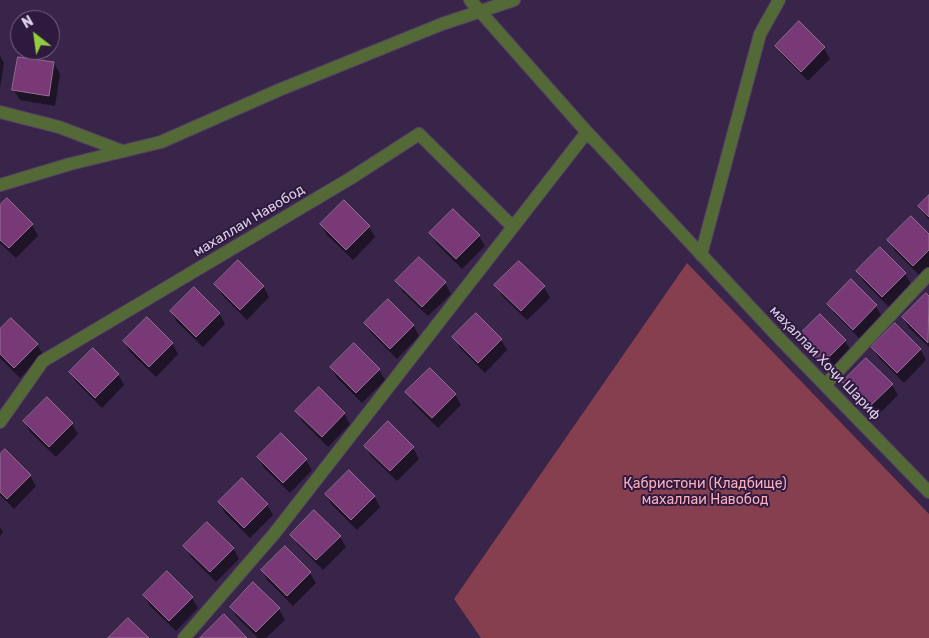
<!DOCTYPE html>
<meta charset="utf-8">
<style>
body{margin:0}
#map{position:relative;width:929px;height:638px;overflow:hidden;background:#39244a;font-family:Rubik,sans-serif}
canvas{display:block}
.north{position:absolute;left:10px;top:10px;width:50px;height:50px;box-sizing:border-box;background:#2f1a3f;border:1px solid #746382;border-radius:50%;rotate:330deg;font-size:14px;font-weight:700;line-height:20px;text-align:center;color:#dcd0e7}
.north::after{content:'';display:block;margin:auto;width:18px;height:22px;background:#94cc3d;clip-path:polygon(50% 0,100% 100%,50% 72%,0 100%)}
</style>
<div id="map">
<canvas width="929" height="638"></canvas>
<div class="north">N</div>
</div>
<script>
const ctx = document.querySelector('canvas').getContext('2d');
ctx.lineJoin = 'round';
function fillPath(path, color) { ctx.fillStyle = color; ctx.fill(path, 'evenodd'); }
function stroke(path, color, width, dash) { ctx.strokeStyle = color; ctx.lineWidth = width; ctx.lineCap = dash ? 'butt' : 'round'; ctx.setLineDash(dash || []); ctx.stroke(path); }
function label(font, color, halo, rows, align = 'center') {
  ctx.font = font + ' Rubik,sans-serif'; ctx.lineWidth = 4; ctx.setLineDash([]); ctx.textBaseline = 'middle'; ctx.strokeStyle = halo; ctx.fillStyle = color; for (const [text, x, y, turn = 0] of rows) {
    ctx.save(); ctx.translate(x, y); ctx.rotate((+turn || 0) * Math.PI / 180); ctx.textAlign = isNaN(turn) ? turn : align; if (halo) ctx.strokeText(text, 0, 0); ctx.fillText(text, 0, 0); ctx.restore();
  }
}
const green = new Path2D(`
 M687,263l242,251v124h-448l-27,-39z`);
const shadow = new Path2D(`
 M799,23l25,25 6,11 -22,22 -25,-25 -7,-10z
 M0,56l4,7 -4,25z
 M54,63l6,11 -5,32 -35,-6 -6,-10z
 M929,196v24l-10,-14z
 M0,207l32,18 6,11 -22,22 -16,-15z
 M321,224l48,3 6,10 -22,23 -26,-25z
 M431,234l48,2 6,10 -23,23 -25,-25z
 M929,235v32l-9,9 -25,-25 -6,-11z
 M880,249l25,25 6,10 -22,23 -25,-25 -6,-10z
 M397,281l48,2 6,11 -23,22 -25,-24z
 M851,281l25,25 6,11 -22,22 -25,-25 -6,-10z
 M216,284l47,2 6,11 -22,23 -25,-25z
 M496,285l48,2 6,11 -23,22 -25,-24z
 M926,295l3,3v49l-20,-19 -6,-11z
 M171,311l48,2 6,11 -22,23 -26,-25z
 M365,323l48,2 6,11 -22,23 -25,-25z
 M0,331l37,13 6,11 -23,23 -20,-20z
 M454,337l47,3 6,10 -22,23 -25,-25z
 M797,338l48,3 6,10 -22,23 -25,-25z
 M124,341l48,2 6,11 -22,23 -26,-25z
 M872,347l48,2 6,11 -22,23 -25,-25z
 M331,367l48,3 6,10 -23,23 -25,-25z
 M70,372l48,2 6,11 -22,23 -25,-25z
 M844,383l48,2 6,10 -23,23 -25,-25z
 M407,392l48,2 6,11 -23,23 -25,-25z
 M297,411l47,2 6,11 -22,23 -25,-25z
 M24,421l48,3 6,10 -22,23 -26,-25z
 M365,446l48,2 6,11 -22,22 -26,-25z
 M5,451l25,25 6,10 -22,23 -14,-14v-39z
 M258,457l48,3 6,10 -22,23 -26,-25z
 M326,494l48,2 6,11 -23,23 -25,-25z
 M219,502l48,3 6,10 -23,23 -25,-25z
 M0,527l3,5 -3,4z
 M292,535l48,2 6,10 -23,23 -25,-25z
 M185,546l48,2 6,11 -23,23 -25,-25z
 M262,570l48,3 6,10 -23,23 -25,-25z
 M144,596l48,2 6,10 -22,23 -26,-25z
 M231,607l48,2 6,11 -19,18h-8l-21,-21z`);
const building = new Path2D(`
 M799,21l26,26 -24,25 -26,-26z
 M18,57l36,5 -5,34 -37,-6z
 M929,195v22l-11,-11z
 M7,198l26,26 -24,24 -9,-8v-35z
 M344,200l26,26 -24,24 -26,-26z
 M453,209l27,26 -24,24 -27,-26z
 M911,216l18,18v16l-16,16 -26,-26z
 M880,247l26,26 -24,24 -26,-26z
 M419,257l27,25 -24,25 -27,-26z
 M238,260l26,26 -24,24 -26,-26z
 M519,261l26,25 -24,25 -27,-26z
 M851,279l26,26 -24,25 -26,-26z
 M194,287l26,26 -24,24 -26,-26z
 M926,293l3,3 -1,47 -26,-26z
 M388,299l26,26 -24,24 -26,-26z
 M476,313l26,26 -24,24 -26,-26z
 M820,314l26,26 -24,24 -26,-26z
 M147,317l26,26 -24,24 -26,-26z
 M11,318l27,26 -24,24 -14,-14v-25z
 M895,323l26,26 -24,24 -26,-26z
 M354,343l26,26 -24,24 -26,-26z
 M93,348l26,26 -24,24 -26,-26z
 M866,358l27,26 -25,24 -26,-26z
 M430,368l26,26 -24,24 -27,-26z
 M319,387l26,26 -23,24 -27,-26z
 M47,397l26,26 -24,24 -26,-26z
 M388,421l26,26 -24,24 -26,-25z
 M281,433l26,26 -24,24 -26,-26z
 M5,449l26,26 -24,24 -7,-7v-38z
 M349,470l26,26 -24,24 -26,-26z
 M242,478l26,26 -24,24 -26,-26z
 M314,510l27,26 -25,24 -26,-25z
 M207,522l27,26 -24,24 -27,-26z
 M285,546l26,26 -24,24 -26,-26z
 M167,571l26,26 -24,24 -26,-26z
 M253,582l27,26 -24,24 -26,-25z
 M224,614l23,24h-47z
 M128,618l21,20h-41z`);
const street = new Path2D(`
 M470,0l123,139
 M0,112l59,15 63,24
 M0,185l70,-21 91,-22 118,-52 163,-66 72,-24
 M701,255l59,-221 19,-34
 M825,385l104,-111
 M0,422l43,-61 308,-183 68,-44 94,93
 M184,638l90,-104 313,-402 193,207 149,153`);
const streetNames = [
 ["махаллаи Навобод",249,221,-31],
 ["маҳаллаи Хоҷи Шариф",825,363,46]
];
const parkNames = [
 ["Қабристони (Кладбище)",705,484],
 ["махаллаи Навобод",705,500]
];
fillPath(green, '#863f4e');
fillPath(shadow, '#0007');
fillPath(building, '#783976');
stroke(building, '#956f92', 1);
stroke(street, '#534063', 14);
stroke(street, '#536a37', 12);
label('14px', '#dcd0e7', '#2f1a3f', streetNames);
label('14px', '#fbafbb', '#2f1a3f', parkNames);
</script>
